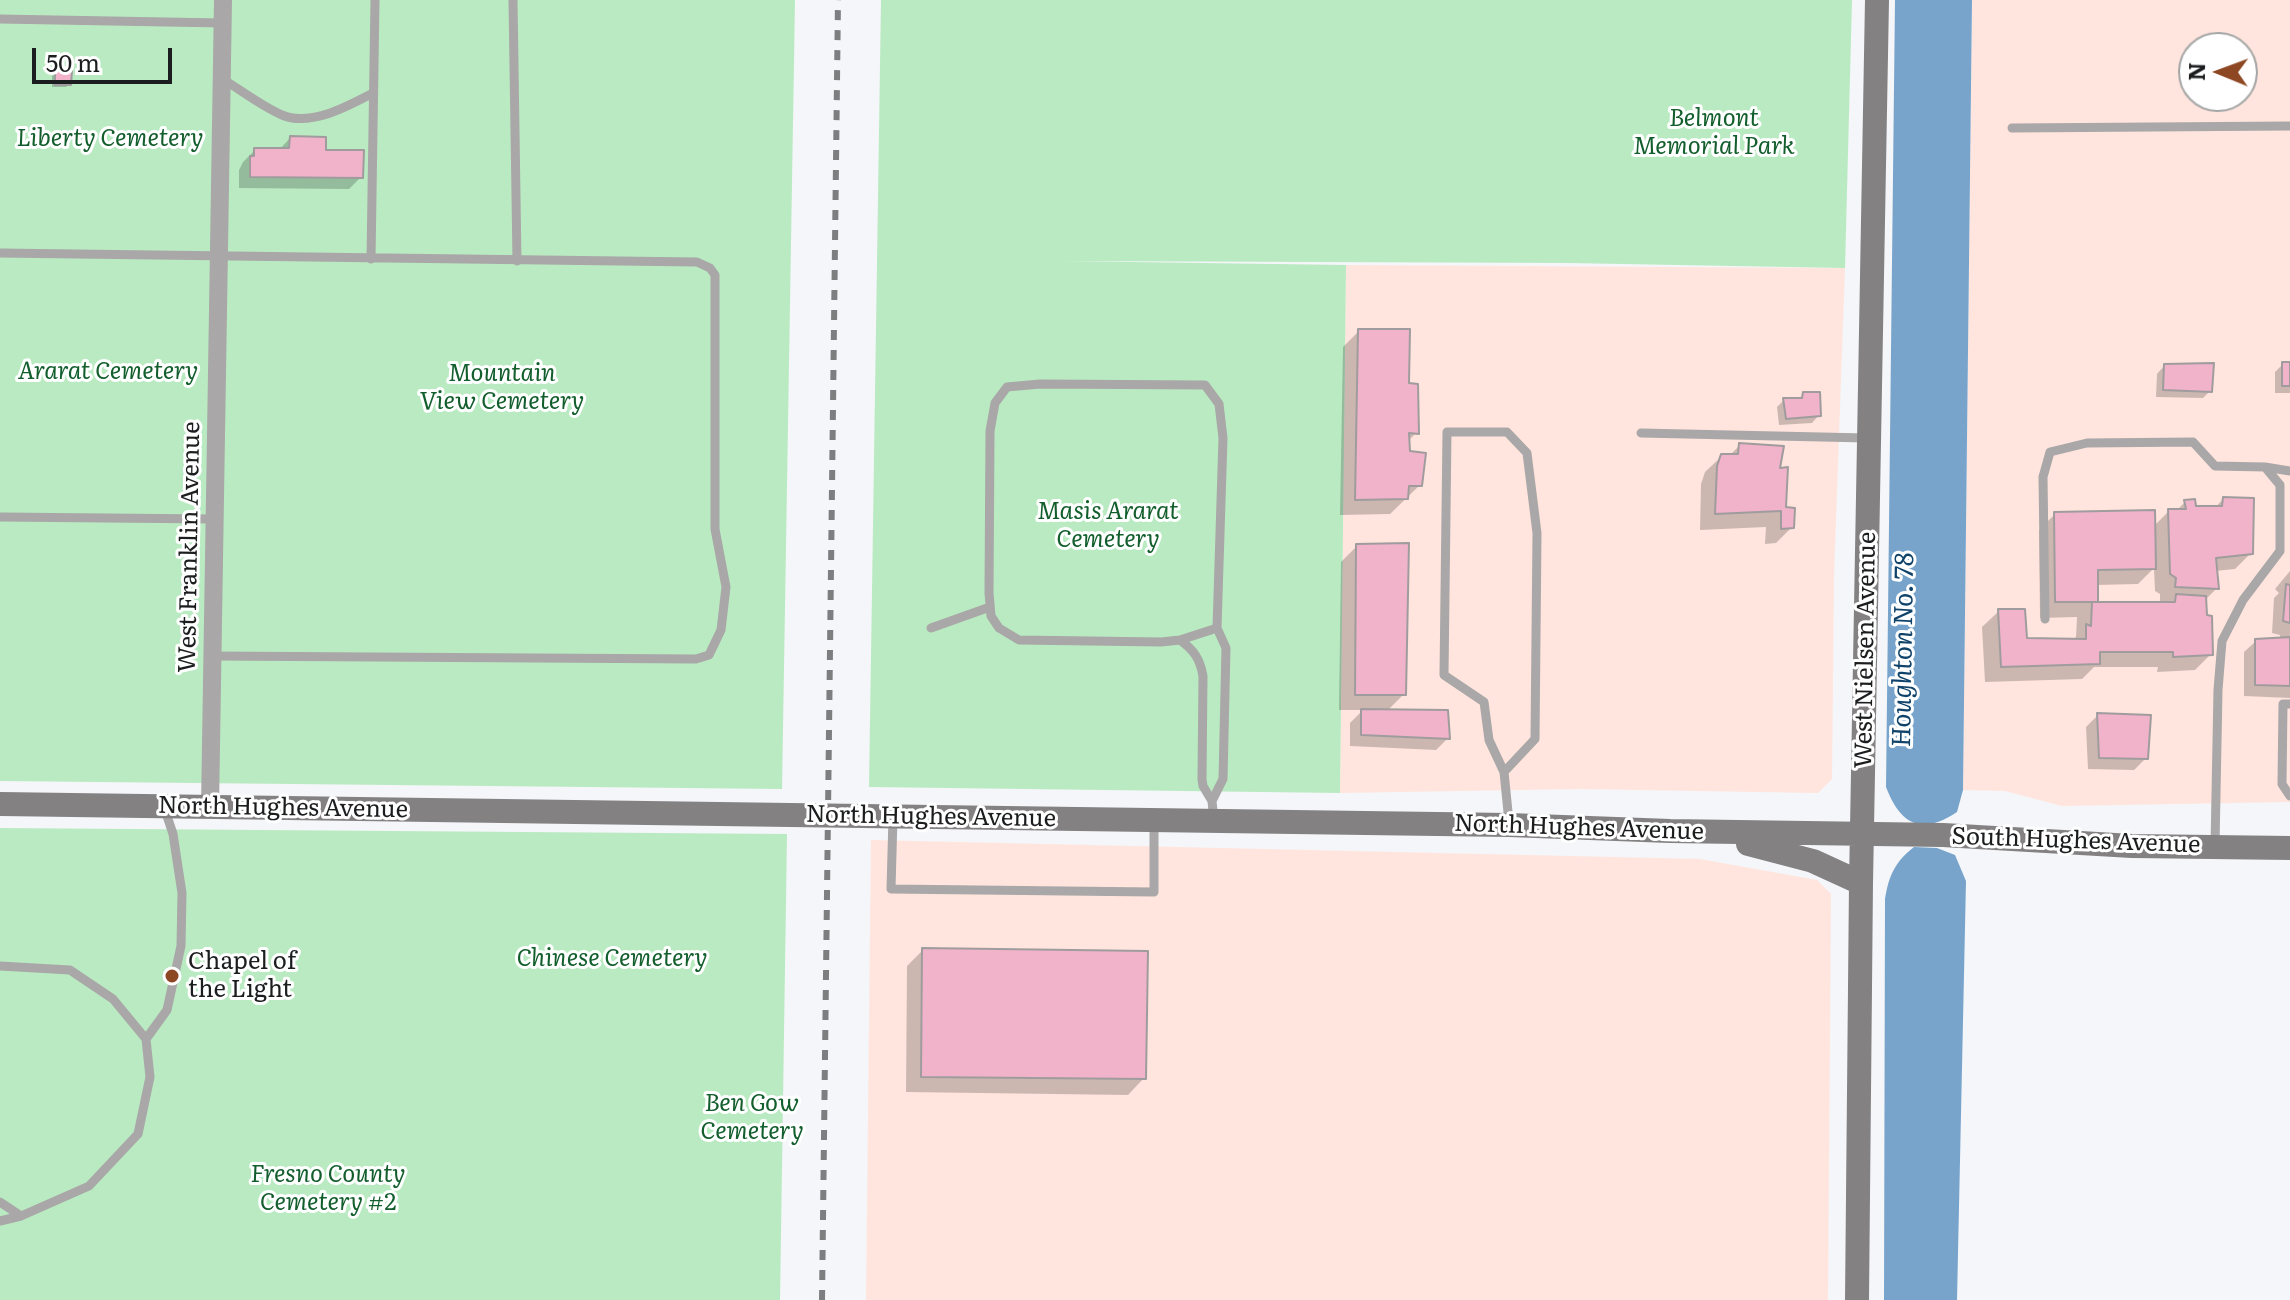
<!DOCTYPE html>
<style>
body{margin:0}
#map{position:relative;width:2290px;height:1300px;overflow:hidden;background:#f4f6f9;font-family:Literata,serif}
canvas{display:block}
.north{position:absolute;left:2178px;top:32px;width:80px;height:80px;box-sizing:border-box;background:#fff;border:2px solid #a4a5a5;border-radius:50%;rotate:271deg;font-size:22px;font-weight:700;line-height:32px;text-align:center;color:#1c1d1e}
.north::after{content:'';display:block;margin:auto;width:28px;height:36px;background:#8e4723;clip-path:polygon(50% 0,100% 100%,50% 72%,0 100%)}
.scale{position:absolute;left:32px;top:48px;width:140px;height:36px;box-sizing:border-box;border:4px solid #1c1d1e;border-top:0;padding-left:10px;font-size:24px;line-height:28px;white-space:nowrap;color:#1c1d1e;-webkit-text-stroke:6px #fff;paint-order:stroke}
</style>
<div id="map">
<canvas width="2290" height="1300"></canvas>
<div class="north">N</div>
<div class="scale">50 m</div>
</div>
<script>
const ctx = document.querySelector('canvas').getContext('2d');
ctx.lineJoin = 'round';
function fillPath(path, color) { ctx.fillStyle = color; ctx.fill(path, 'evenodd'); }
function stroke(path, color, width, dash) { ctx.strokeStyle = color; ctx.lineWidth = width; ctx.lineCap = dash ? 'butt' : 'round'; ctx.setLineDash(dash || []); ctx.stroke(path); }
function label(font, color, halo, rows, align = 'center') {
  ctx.font = font + ' Literata,serif'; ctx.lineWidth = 6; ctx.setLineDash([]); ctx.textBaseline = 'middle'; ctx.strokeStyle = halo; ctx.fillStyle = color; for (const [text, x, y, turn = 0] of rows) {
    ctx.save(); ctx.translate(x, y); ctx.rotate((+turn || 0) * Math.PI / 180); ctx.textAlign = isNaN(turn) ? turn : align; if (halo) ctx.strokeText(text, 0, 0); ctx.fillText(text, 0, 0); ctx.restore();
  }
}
const industrial = new Path2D(`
 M1972,0h318v802l-228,4 -57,-15 -42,-1zM2194,48h48v48h-48z
 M1346,265l499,3 -11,307 -2,204 -14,14 -239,-4 -239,4z
 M871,840l829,19 117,21 14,14 -3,406h-962z`);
const green = new Path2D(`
 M0,0h795l-13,789 -782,-8z
 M881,0h971l-7,268 -278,-5 -506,-2 285,4 -6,528 -471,-6z
 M0,828l787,6 -7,466h-780z`);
const water = new Path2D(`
 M1895,0h77l-9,790 -6,22c-35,23 -56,14 -71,-25z
 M1914,847l23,1 18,7 11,26 -9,419h-73l1,-401c4,-24 10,-37 29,-52z`);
const shadow = new Path2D(`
 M56,73l13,11 -3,3h-14v-11z
 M290,138l34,14 37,25 -12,12 -110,-1v-18l4,-8 12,-12h24z
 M1359,331l48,53 9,49 -9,9 13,43 -30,29 -50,1 3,-168z
 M2283,364h7v29h-15v-21z
 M2164,366l46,25 -7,7 -47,-1 1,-23z
 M1804,394l15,21 -7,8 -33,2 -2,-18 7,-7h13z
 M1740,445l38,25 6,39 8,18 -16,16 -11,1 1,-17 -66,3 1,-46 4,-12 17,-16h7z
 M2223,499l28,54 -16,16 -20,2 2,17 -13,13 7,53 -16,16 -38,2 1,-5h-64l-12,12 -97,3 -3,-55 17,-16 26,29 47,1 4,-4 1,-20 -37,1 -1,-88 16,-16 99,12 15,-15h7l9,-9 10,6h20zM2154,568l1,23 5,3v10h-64v-19l42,-1z
 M1357,546l47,148 -17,17 61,27 -12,12 -86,-4v-23l13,-13h-24l2,-148z
 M2290,571v127l-46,-2v-44l12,-11 24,-1v-5l-8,-2 2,-35 5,-5 -4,-4z
 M2098,715l48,43 -12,12 -46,-1 -2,-42z
 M923,950l221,128 -16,17 -222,-3 1,-126z`);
const building = new Path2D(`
 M55,71h17l-1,14h-16z
 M290,136l36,1v13h38l-1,28 -113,-1v-21h4v-8h35z
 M1358,329h52l-1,54 9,1 1,50 -10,-1 1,18 16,2 -4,33h-13l-1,13 -53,1z
 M2282,362h8v24h-8z
 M2214,363l-2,29 -49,-2 1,-26z
 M1803,392h17l1,24 -35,3 -3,-21h19z
 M1739,443l45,3 -4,22 8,-1 -2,40 9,1 -1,20 -13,1v-18l-66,3 2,-48 4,-12h17z
 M2223,497l31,1 -1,56 -37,4 3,31 -44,-2 1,-9 -6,-4 -2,-65h18l-2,-9 11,-1 1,7h26z
 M2155,510l1,59 -58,1v32h-43l-1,-90z
 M1409,543l-3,152h-51l1,-151z
 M2286,584l4,1v38l-7,-2z
 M2176,594l30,2 1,19 5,1 1,39 -40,2v-5h-73v12l-99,3 -3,-58h27l2,29 59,1v-15l5,2 1,-24h83z
 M2290,637v49l-35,-1v-46z
 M1361,709l87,1 2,29 -89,-4z
 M2097,713l54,2 -3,44 -49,-1z
 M922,948l226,3 -2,128 -225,-2z`);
const lane = new Path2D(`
 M513,0l4,261
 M0,19l222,4
 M221,78c20,12 40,28 61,37 29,12 66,-9 91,-22
 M2012,128l278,-2
 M0,253l697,9 13,6 5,7v254l11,58 -5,43 -12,25 -13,4 -484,-3
 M371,259l4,-259
 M1641,433l225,5
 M2265,467l25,4
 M0,517l214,2
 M2045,619l-2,-142 7,-25 37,-9 106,-1 22,24 50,1 15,18v66l-37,49 -21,41 -4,49 -3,156
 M931,628l59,-21
 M1180,640c14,10 20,19 23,36l-1,103 1,7 9,15 2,20
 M2290,704h-7l-1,80 8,12
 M1504,772l31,-33 2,-206 -10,-80 -20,-21h-60l-3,243 40,27 5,38 15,32 5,50
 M1212,801l11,-22 3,-131 -9,-20 6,-190 -4,-34 -14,-19 -165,-1 -33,3 -12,16 -5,28 -1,162 2,23 8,12 20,12 142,2 19,-2 37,-12
 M893,817l-2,72 263,3v-70
 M0,966l70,4 43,29 33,40
 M0,1202l21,14
 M0,1221l21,-5 68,-30 49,-52 12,-57 -4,-38 21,-29 14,-64 1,-53 -9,-59 -8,-24`);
const street = new Path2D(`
 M210,807l13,-807`);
const secondary = new Path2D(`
 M0,804l1509,21 161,6 273,4 189,11 158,2
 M1748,844l65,17 48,22
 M1857,1300l4,-417 16,-883`);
const rail = new Path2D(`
 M822,1300l16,-1300`);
const markers = [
 [172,976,8,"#8e4723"]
];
const parkNames = [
 ["Belmont",1714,119],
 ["Memorial Park",1714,147],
 ["Liberty Cemetery",110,139],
 ["Ararat Cemetery",108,372],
 ["Mountain",502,374],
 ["View Cemetery",502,402],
 ["Masis Ararat",1108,512],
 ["Cemetery",1108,540],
 ["Chinese Cemetery",612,959],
 ["Ben Gow",752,1104],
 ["Cemetery",752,1132],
 ["Fresno County",328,1175],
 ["Cemetery #2",328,1203]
];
const streetNames = [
 ["West Franklin Avenue",190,547,-89],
 ["West Nielsen Avenue",1866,650,-89],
 ["North Hughes Avenue",283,808,1],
 ["North Hughes Avenue",931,817,1],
 ["North Hughes Avenue",1579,828,2],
 ["South Hughes Avenue",2076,841,2]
];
const poiNames = [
 ["Chapel of",188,962],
 ["the Light",188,990]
];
const waterNames = [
 ["Houghton No. 78",1904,650,-89]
];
fillPath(industrial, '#ffe5dd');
fillPath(green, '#baeac2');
fillPath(water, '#78a4cc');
fillPath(shadow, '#0003');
fillPath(building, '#f0b3c9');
stroke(building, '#a09c9e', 2);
stroke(lane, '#a9a7a7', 9);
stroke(street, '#a9a7a7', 18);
stroke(secondary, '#848182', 24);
stroke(rail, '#7c7e80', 6, [10, 10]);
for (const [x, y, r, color] of markers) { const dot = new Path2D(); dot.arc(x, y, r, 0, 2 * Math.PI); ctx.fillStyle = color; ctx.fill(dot); stroke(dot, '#fff', 3); }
label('italic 24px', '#135e2d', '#fff', parkNames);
label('24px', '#1c1d1e', '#fff', streetNames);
label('24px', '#1c1d1e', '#fff', poiNames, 'left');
label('italic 26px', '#10436a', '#fff', waterNames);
</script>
